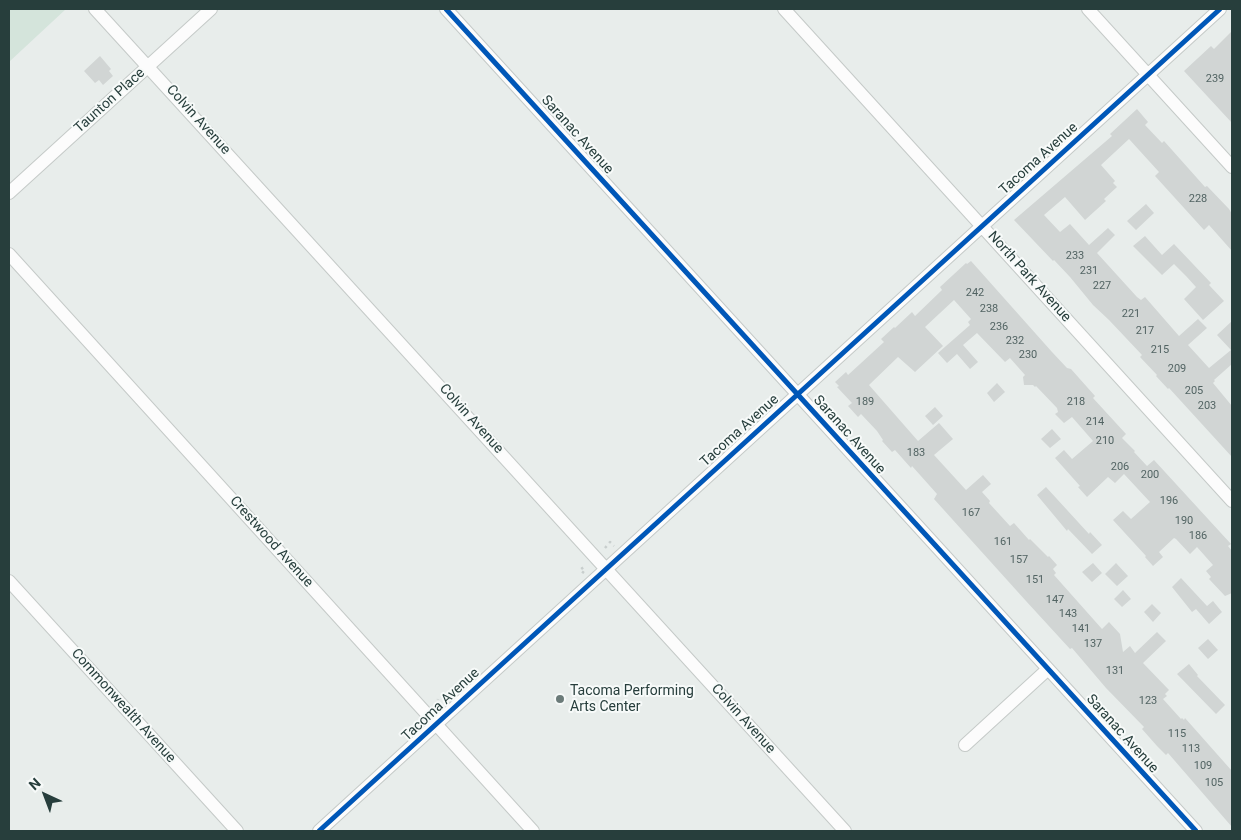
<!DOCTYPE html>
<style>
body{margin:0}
#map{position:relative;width:1241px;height:840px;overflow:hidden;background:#e8edeb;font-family:Roboto,sans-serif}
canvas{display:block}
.frame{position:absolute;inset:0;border:10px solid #273e3c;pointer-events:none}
.north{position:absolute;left:20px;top:770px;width:50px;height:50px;-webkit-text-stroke:4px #f7faf9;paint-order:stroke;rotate:317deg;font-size:14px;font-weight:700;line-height:20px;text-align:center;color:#273e3c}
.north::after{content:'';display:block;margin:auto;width:18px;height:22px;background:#273e3c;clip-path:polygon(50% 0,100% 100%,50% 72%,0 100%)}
</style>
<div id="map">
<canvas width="1241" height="840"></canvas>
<div class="frame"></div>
<div class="north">N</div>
</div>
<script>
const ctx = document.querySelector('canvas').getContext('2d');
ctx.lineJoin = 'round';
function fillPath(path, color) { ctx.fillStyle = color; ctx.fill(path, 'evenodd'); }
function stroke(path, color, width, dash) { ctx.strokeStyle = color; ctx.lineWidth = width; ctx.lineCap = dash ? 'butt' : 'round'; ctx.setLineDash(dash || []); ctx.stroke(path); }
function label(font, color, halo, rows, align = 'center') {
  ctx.font = font + ' Roboto,sans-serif'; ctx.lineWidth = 4; ctx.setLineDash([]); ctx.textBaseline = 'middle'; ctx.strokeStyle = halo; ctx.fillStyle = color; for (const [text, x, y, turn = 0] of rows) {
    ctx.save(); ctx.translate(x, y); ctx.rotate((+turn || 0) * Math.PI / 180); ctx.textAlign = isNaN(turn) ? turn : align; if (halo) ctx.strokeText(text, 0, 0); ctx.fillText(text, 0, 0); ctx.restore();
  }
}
const green = new Path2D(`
 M9,9h57l-57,53z`);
const building = new Path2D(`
 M1232,31v92l-48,-52 27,-25 3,3z
 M100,56l11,13 -2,2 4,5 -10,9 -4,-5 -4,3 -11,-12z
 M1137,109l11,13 -3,3 17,18 2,-2 41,46 2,-1 22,23 3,5v37l-23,-26 -5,5 -49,-54 4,-4 -30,-33 -28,26 14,16 -2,2 4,4 -13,12 2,2 -21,19 -20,-23 -21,18 16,17 10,-8 19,21 19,-17 7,7 -18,18 40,44 4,3 4,-3 34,39 19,-17 9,9 -19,17 21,23 22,-18 -14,-15 15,-14v43l-18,16 1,1 -2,2 19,23v51l-63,-69 -1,1 -12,-13 1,-1 -17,-18 2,-2 -33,-35 -16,-15 -23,-28 -16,-17 -1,1 -39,-41 98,-84 -2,-2z
 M1146,204l8,9 -18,17 -9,-9z
 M1145,236l17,19 12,-11 37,39 -2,2 15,16 -21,19 -19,-21 12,-12 -10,-11 -12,-12 -12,11 -29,-29z
 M971,261l81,91 15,16 4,1 24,27 -2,2 33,36 -4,4 13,13 -1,1 13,14 7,-6 77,84 -3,2 4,5v42l-7,3 -16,-17 2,-2 -5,-6 7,-6 -16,-18 -7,7 -14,-15 -2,-1 -15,14 4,5 -10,9 -8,-9 1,-1 -33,-36 10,-9 8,8 19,-17 -26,-28 -9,9 -7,-6 -21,20 -9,-10 2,-1 -25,-28 9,-8 8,9 21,-18 -21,-24 -8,6 -9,-9 3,-2 -1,-4 -21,-22 -1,1 -2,-2h-9l-1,-8 2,-2 -15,-17 -5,4 -28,-29 -14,12 15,17 -8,7 -13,-15 -10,9 -9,-10 32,-28 -2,-3 3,-3 -17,-19 -29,27 18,19 -28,26 -17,-15 -29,28 49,56 21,-18 14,16 -19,16 32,35 17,-15 8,9 -9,8 8,9 -1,2 21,23 4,-3 15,17 1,-1 18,18 1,-1 8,9 -4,4 3,4 -2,2 48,54 7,-7 11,12 3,18 7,-6 5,7 22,-21 9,9 -23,22 26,27 -4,4 2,2 -4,3 18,20 1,-1 2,2 1,-2 47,53v56l-64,-74 -2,2 -9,-9 -15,-17 2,-2 -38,-39 -34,-40 -2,1 -44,-48 -92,-102 3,-5 -25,-28 -1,2 -16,-18 -3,2 -10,-11 1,-1 -6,-9 -16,-17 -3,3 -10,-11 4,-3 -15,-16 2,-1 -4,-4 11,-10 2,3 36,-33 -3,-3 13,-12 1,1 17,-16 3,4 27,-26 -2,-3 26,-24 1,1z
 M997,383l8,9 -11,10 -7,-9z
 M935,407l8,9 -10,9 -8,-9z
 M1052,429l9,10 -11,9 -9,-9z
 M1046,487l43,47 1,-2 12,13 -10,9 -24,-25 -1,2 -30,-36z
 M1093,563l9,10 -10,9 -10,-10z
 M1116,563l12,13 -11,10 -12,-12z
 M1181,578l26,28 6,-5 9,11 -13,12 -13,-15 -4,3 -20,-25z
 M1123,590l8,9 -9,8 -8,-8z
 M1152,604l9,9 -8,9 -9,-10z
 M1208,639l10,11 -10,9 -10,-11z
 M1189,664l9,11 -1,1 28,29 -9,9 -39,-40z`);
const path = new Path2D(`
 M605,548l5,-6 4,4
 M584,573l-4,-3 5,-4
 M437,706l1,-7`);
const minor = new Path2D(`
 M95,9l750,822
 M446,9l750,822
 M784,9l448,492
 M1088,9l144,158
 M9,193l202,-184
 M9,254l524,577
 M9,581l228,250
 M965,745l83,-76
 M319,831l901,-822`);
const cycleway = new Path2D(`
 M446,9l750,822
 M319,831l901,-822`);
const markers = [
 [560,699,5,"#6b7b79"]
];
const numberNames = [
 ["239",1215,79],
 ["228",1198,199],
 ["233",1075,256],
 ["231",1089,271],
 ["227",1102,286],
 ["242",975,293],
 ["238",989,309],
 ["221",1131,314],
 ["236",999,327],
 ["217",1145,331],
 ["232",1015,341],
 ["215",1160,350],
 ["230",1028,355],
 ["209",1177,369],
 ["205",1194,391],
 ["189",865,402],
 ["218",1076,402],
 ["203",1207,406],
 ["214",1095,422],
 ["210",1105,441],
 ["183",916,453],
 ["206",1120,467],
 ["200",1150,475],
 ["196",1169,501],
 ["167",971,513],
 ["190",1184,521],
 ["186",1198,536],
 ["161",1003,542],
 ["157",1019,560],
 ["151",1035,580],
 ["147",1055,600],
 ["143",1068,614],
 ["141",1081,629],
 ["137",1093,644],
 ["131",1115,671],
 ["123",1148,701],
 ["115",1177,734],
 ["113",1191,749],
 ["109",1203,766],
 ["105",1214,783]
];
const streetNames = [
 ["Taunton Place",110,101,-42],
 ["Colvin Avenue",198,120,48],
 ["Saranac Avenue",577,135,48],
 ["Tacoma Avenue",1039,159,-42],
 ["North Park Avenue",1029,277,48],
 ["Colvin Avenue",471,419,48],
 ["Tacoma Avenue",740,431,-42],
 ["Saranac Avenue",849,435,48],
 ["Crestwood Avenue",271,542,48],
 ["Tacoma Avenue",441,705,-43],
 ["Commonwealth Avenue",123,706,48],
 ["Colvin Avenue",743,719,48],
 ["Saranac Avenue",1122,734,48]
];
const poiNames = [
 ["Tacoma Performing",570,691],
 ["Arts Center",570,707]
];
fillPath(green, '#d4e4db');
fillPath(building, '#d1d5d4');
stroke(minor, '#c5cac8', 14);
stroke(path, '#c8cecd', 2.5, [2.5, 4]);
stroke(minor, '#fcfcfc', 12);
stroke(cycleway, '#0057b8', 5);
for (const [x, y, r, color] of markers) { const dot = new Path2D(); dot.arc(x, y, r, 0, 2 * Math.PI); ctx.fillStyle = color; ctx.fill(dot); stroke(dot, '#f7faf9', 2); }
label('11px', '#526463', null, numberNames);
label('14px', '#273e3c', '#f7faf9', streetNames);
label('14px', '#273e3c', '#f7faf9', poiNames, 'left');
</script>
